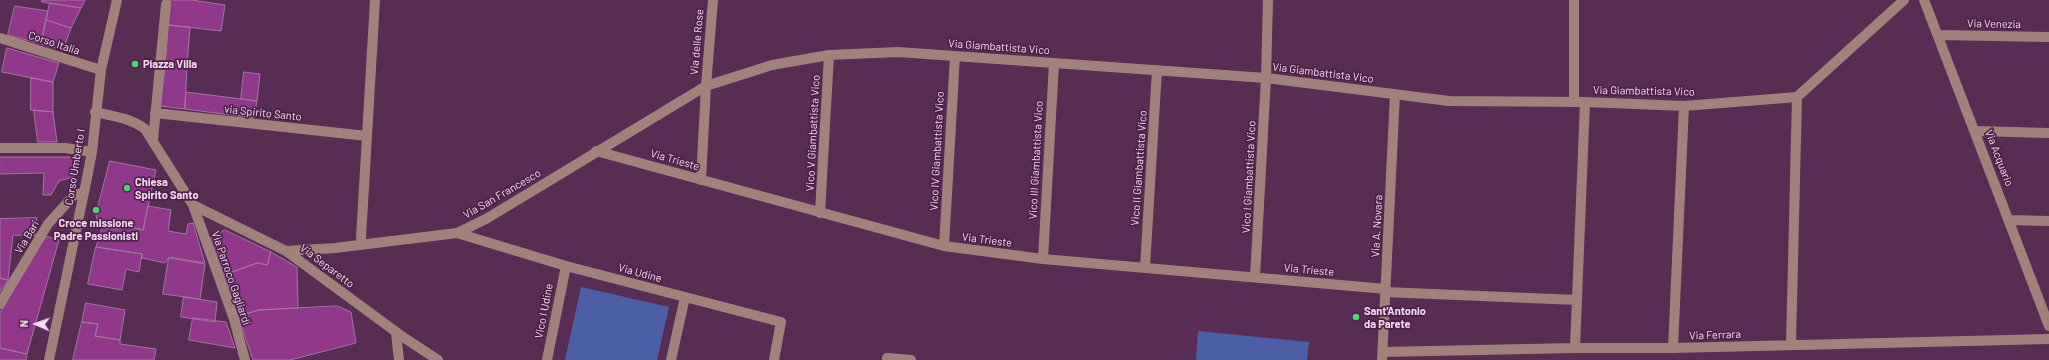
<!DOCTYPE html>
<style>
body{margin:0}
#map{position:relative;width:2049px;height:360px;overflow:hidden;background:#572d53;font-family:Barlow,sans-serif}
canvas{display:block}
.north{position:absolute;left:16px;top:304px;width:40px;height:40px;-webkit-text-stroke:3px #4c2248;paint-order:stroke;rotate:272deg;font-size:11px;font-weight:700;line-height:16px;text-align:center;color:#f7ddf3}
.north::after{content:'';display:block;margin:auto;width:14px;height:18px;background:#f7ddf3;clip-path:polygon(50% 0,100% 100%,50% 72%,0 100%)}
</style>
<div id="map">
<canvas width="2049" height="360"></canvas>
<div class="north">N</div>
</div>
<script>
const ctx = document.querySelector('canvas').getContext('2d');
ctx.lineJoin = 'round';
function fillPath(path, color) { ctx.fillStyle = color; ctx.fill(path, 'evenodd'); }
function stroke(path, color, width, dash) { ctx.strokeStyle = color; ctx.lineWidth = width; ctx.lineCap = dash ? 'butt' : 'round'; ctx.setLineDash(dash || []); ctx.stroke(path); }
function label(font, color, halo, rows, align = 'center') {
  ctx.font = font + ' Barlow,sans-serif'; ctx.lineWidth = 3.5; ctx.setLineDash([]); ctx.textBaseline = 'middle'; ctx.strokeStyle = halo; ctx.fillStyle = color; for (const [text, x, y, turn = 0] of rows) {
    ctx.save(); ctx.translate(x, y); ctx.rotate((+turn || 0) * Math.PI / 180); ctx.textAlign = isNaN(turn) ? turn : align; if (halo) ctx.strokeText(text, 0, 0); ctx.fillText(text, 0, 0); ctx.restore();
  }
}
const green = new Path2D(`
 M581,287l88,20 -12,53h-92z
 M1198,331l111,11 -2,18h-111z`);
const building = new Path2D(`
 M42,0h43l-4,8 -39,-6z
 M171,0h21l33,5 -4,26 -53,-6z
 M50,3l31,5 -10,20 -25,-8z
 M15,6l33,5 -7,33 -33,-9z
 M46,20l25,8 -8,22 -22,-6z
 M168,25l22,2 -3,38 -21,-1z
 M7,48l52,15 -6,19 -51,-10z
 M166,64l21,1 -2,44 -25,-3z
 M244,72l16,2 -3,27 -16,-2z
 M31,78l22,4v30l-22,-2z
 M186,92l71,9 -3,17 -69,-9z
 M34,110l19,2 4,30h-19z
 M0,157h75l-2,20 -14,4 -8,14h-8l1,-22 -44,1z
 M110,161l46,9 -13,60 -16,-4 -10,3 -15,-1 -5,-6 -1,-8z
 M148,206l23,4 -3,21 18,3 2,-10 5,-1 12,40 -36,-6 -4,6 -23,-5v-4l-46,-7 6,-19 15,1 10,-3 16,4z
 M37,218l-2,18 -22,-1 -5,45 -8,-2v-59z
 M225,230l46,22 -4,13 -10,-2 -33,12 -14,-36z
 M46,236l13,4 -32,114 -27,-6v-35z
 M96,247l46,7 -3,18 -13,-3 -4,21 -34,-6z
 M271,252l26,15 1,41 -39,2 -21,6 -14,-41 33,-12 10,2z
 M169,258l36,6 -5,35 -37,-5z
 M0,278l8,2 -8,12z
 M184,297l33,5 -2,20 -34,-5z
 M86,303l39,7 -5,30 -25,-4 3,-12 -16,-2z
 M337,306l14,6 5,31 -66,17h-37l-15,-44 21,-6z
 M193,318l33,4 9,26 -46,-8z
 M82,322l16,2 -3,12 25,4v4l36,5 -2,11h-81z
 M0,348l27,6 -1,6h-26z`);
const minor = new Path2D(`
 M1574,0v102
 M1924,0l125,326
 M1938,35l111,2
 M0,38l101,32
 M95,112c18,4 35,6 50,17l48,76 41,114 11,41
 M155,113l212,23
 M1976,131l73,2
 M153,140l13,-136
 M0,148h65l27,4
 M596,151l348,95 99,13 343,30
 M701,180l5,-94 7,-86
 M193,205l93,46 117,86 35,23
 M820,213l9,-158
 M2009,220l40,1
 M457,233l109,33 215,56 -7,38
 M361,238l14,-238
 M944,246l11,-190
 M286,251l49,-3 122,-15 29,-14 220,-133 66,-21 57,-10 69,-3 368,26 183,23 136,1 99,4 113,-9 107,-97
 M1043,259l11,-196
 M1145,267l12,-197
 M1255,277l11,-199 2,-78
 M1385,292l192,8
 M0,304l48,-80 26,-29 10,-2
 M396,333l3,27
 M1791,344l6,-247
 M1575,348l10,-246
 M1673,348l11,-242
 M1383,352l192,-4h98l376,-9
 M49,360l38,-182 5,-26 9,-82 16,-70
 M547,360l19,-94
 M671,360l14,-63
 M887,360v-2l24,2
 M1382,360l13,-266`);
const markers = [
 [135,64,4,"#4ad778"],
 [127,188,4,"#4ad778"],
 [96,210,4,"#4ad778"],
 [1356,317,4,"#4ad778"]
];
const streetNames = [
 ["Via Venezia",1994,24,1],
 ["Via delle Rose",697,42,-85],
 ["Corso Italia",54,43,18],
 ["Via Giambattista Vico",999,47,4],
 ["Via Giambattista Vico",1323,73,7],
 ["Via Giambattista Vico",1644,91,1],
 ["via Spirito Santo",263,113,6],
 ["Vico V Giambattista Vico",813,133,-87],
 ["Vico IV Giambattista Vico",937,151,-87],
 ["Via Acquario",1999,158,69],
 ["Via Trieste",675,160,16],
 ["Vico III Giambattista Vico",1036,160,-87],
 ["Corso Umberto I",75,167,-81],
 ["Vico II Giambattista Vico",1139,168,-86],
 ["Vico I Giambattista Vico",1249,177,-87],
 ["Via San Francesco",502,194,-30],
 ["Via A. Novara",1377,226,-87],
 ["Via Bari",27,237,-59],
 ["Via Trieste",987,240,7],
 ["Via Separetto",327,266,37],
 ["Via Trieste",1309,270,5],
 ["Via Udine",640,273,15],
 ["Via Parroco Gagliardi",231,278,71],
 ["Vico I Udine",544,311,-79],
 ["Via Ferrara",1715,335,-2]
];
const poiNames = [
 ["Piazza Villa",143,64],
 ["Chiesa",135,182],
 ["Spirito Santo",135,195],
 ["Croce missione",96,223,"center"],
 ["Padre Passionisti",96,236,"center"],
 ["Sant'Antonio",1364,311],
 ["da Parete",1364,324]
];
fillPath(green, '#4c5ea5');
fillPath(building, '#91388b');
stroke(building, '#a4759f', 1);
stroke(minor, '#9f827c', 10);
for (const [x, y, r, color] of markers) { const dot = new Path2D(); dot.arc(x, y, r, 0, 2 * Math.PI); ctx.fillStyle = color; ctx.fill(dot); stroke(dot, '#4c2248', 1.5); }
label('11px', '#f7ddf3', '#4c2248', streetNames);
label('bold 11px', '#f7ddf3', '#4c2248', poiNames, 'left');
</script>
